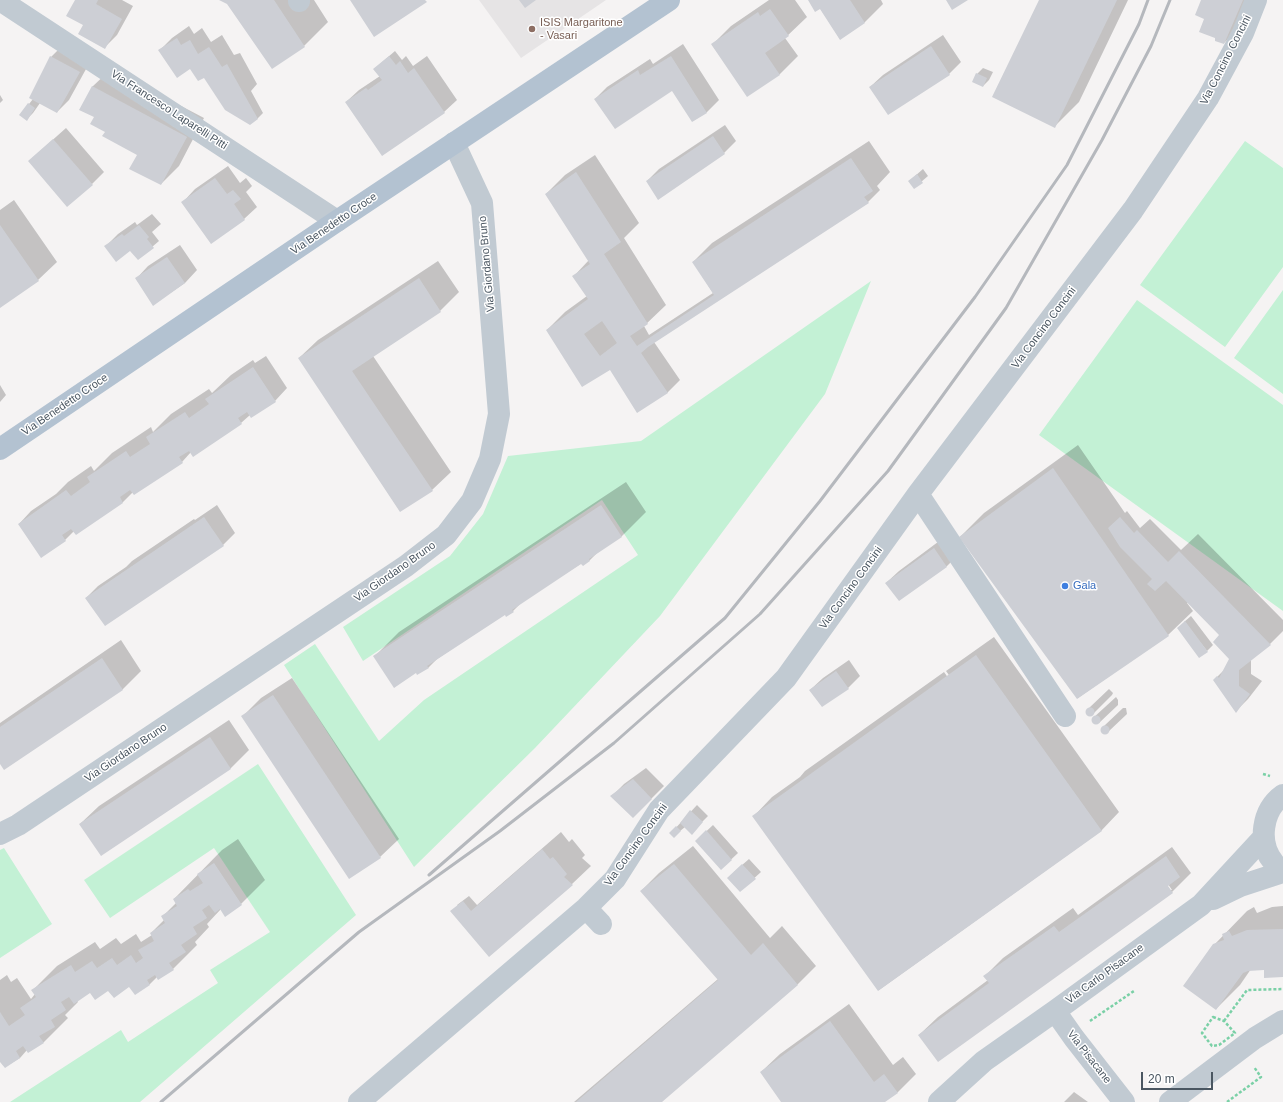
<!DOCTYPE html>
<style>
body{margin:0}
#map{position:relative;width:1283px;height:1102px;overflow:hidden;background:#f5f3f3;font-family:Helvetica,sans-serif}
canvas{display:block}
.scale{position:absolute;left:1141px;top:1072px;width:72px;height:18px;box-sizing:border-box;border:2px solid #4a5661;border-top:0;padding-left:5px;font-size:12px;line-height:14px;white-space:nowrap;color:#4a5661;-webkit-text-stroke:3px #fff;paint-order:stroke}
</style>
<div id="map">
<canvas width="1283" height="1102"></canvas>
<div class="scale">20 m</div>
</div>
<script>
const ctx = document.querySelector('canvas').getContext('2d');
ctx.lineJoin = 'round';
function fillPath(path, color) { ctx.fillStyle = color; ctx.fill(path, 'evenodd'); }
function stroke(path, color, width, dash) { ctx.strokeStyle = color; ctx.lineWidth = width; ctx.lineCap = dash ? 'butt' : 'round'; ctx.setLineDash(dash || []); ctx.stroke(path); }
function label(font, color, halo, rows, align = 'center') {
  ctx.font = font + ' Helvetica,sans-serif'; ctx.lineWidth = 3; ctx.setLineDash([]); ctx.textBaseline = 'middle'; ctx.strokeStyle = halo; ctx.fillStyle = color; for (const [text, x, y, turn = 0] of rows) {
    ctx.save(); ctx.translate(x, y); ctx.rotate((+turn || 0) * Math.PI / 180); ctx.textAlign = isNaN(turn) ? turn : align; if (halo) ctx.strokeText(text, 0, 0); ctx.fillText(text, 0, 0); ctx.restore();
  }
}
const education = new Path2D(`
 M479,0h127l-85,58z`);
const green = new Path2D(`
 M1245,141l38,27v99l-58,80 -85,-62z
 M871,281l-46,113 -165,222 -125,132 -121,119 -130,-202 31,-21 64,97 45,-41 214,-145 -36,-55 -239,161 -20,-34 107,-71 33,-42 25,-58 133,-15z
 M1283,290v104l-49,-36z
 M1137,300l146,105v206l-244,-176z
 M258,764l98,151 -216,187h-130l111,-72 7,12 90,-59 -8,-13 60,-38 -56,-84 -104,70 -26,-38z
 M4,848l48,76 -52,34v-108z`);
const shadow = new Path2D(`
 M76,0h46l11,6 -16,29 -12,12 -21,-22z
 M222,0h92l14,22 -24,24z
 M769,0h26l12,17 -22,21 13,18 -18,18 -32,21 -36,-50 19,-19z
 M809,0h72l2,4 -18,18 -25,17 -20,-31z
 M1040,0h88l-49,102 -24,24z
 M1202,0h47l-19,37 -6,6 -6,-10 -13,-15z
 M189,26l5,8 8,-6 9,14 11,-7 12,20 6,-2 17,31 -6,7 12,22 -6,6 -66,-52 -31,-17 12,-12z
 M943,35l18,27 -12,12 -79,13 13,-12z
 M683,44l36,56 -12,12 -14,9 -20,-31 -78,9 12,-12 43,-28 3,5z
 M63,45l28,15 -22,40 -12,12 -17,-9 -7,10 -6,6 -6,-5 12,-15 18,-42z
 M395,51l7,9 4,-4 7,10 14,-10 30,44 -13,12 -98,-10 13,-12 21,-14 -6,-7z
 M983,68l10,4 -4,8 -6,6 -6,-12z
 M111,69l93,49 -25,48 -18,18 -23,-30 -32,-22 -14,-45z
 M0,95l3,5 -3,3z
 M725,125l11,16 -12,12 -77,28 12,-12z
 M66,128l38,44 -12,12 -63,-23z
 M869,141l21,31 -13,14 3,4 -12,12 -214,140 26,38 -13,13 -57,-24 -63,-39 18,-18 22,-16 -13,-20 15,-16 -43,-66 19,-19 30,-20 44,68 -15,15 42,67 -22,21 5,9 64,-42 -20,-31 19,-19z
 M228,166l12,17 6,-5 6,8 -6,6 11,15 -13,12 -61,-17 12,-13z
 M923,169l5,7 -14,12 1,-12z
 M14,200l43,62 -19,18 -38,27v-97z
 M152,214l9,10 -9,8 7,9 -21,18 -4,-12 -28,-1 12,-12 17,-12 2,3z
 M180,245l17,25 -12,13 -31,21 -18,-25 12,-13z
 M438,261l21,31 -19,19 -67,45 78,116 -19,18 -32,21 -101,-153 19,-18z
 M266,356l21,32 -12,13 -24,16 -1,-2 -9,8 -50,29 -9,10 -49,30 -10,10 -49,29 -9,9 -46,-16 12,-13 25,-17 12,-12 23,-16 3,5 18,-18 39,-26 2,5 18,-18 38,-25 3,4 19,-18 22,-15 2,3z
 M0,385l6,10 -6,7z
 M1078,445l47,68 2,-2 13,17 10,-9 31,31 17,-16 85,86v11l-13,13 -19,15v15l11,7 -14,18 -12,12 -22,-31 11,-11 5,-9 -10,-25 -32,-33 -1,1 6,8 -25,24 -90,63 -118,-161 24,-24z
 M626,482l20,30 -24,24 -25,17 -7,7 -7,4 -1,-1 -59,38 -10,10 -8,2 -68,46 -9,9 -54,-11 25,-25z
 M217,505l18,28 -12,12 -137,53 12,-12 28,-19 6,-6 62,-42 1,1z
 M946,536l13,18 -12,12 -48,33 -13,-16 13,-12z
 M1191,616l22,29 -6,6 -23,-29z
 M994,637l125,175 -18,19 -222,159 -125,-174 18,-19 28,-20 5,-6 139,-99 126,175h3l-127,-176z
 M121,640l20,31 -18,18 -119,80 -4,-7v-39z
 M849,660l11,16 -12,12 -38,2 13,-12z
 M292,678l107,161 -19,18 -137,-141 18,-18z
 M1109,689l4,4 -1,2 -19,19 -4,1 -3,-3 3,-4z
 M1116,697l2,3v5l-19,18h-5l-1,-5z
 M1123,708h3l1,6 -19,18 -5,1 -1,-2 2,-5z
 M229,720l20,30 -18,18 -130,86 -21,-30 19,-18z
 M646,768l18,18 -31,31 -21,-21 12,-12z
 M697,805l11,11 -11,11h-12l-11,9 -3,-3z
 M713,825l25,28 -17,16 -25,-28z
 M561,832l8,10 3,-3 13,16 -3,3 9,8 -19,18 -83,71 -32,-50 12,-9 8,9z
 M238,839l27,41 -24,24 -20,5 -14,15 2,3 -14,15 2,3 -24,24 -16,8 -7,7 -15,10 -5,-8 -39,6 -14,8 1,2 -13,13 3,3 -24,24 -16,10 -1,-2 -7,8 -15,9 -5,-6v-81l7,-5 4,7 6,-4 14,21 4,-5 -2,-4 24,-24 38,-24 5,7 16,-11 5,6 15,-10 5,8 11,-7 -1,-2 13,-13 -1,-4 13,-13 -2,-4 48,-49z
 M693,846l77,92 12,-12 34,40 -18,18 -138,118h-86l144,-123 -77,-88 18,-18z
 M1172,847l19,26 -19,19 -234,169 -19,-26 19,-18 50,-37 -3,-4 18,-18 70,-50 5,7zM1168,884l4,6h-2l-3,-5z
 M749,859l12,13 -21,19 -6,-19z
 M1283,906v70l-18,-7h-14l-11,16 -24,24 -2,-64 33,-34 7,-4 3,6 15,-6z
 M849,1004l44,61 10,-8 13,17 -18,18 -15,10h-100l-22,-30 19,-18z
 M1074,1092l14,10h-24z`);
const building = new Path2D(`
 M75,0h23l-2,4 26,15 -17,30 -27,-15 5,-9 -17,-9z
 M219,0h55l31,47 -33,22 -45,-65z
 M350,0h75l2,2 -53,35z
 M519,0h17l-11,8z
 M808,0h42l15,23 -25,17 -20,-31 -5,3z
 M946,0h22l-16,10z
 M1039,0h78l-62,128 -63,-31z
 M1201,0h42l-19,44 -9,-3v-3l-16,-6 5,-13 -9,-4z
 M770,9l19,27 -24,17 15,22 -33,22 -36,-53 47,-32 2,4z
 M177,38l4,7 9,-5 8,14 11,-7 13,20 5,-3 31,55 -8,6 -25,-15 -21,-32 -6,3 -8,-12 -13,9 -19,-28z
 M931,46l19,29 -62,40 -19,-28z
 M50,56l30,16 -23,41 -28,-15z
 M389,56l7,9 4,-4 8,12 6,-5 31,45 -63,43 -37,-54 21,-14 2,2 14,-10 -9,-11z
 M671,56l36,57 -15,9 -20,-31 -57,38 -21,-30 44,-29 2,5z
 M976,73l11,5 -4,9 -11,-5z
 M92,86l95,51 -26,48 -32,-16 8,-14 -35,-19 3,-4 -15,-8 4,-7 -15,-7z
 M28,103l7,5 -8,13 -8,-6z
 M713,136l12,18 -67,46 -12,-19z
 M53,139l40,46 -26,22 -39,-46z
 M851,158l22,33 -9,6 5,6 -221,144 -7,6 27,40 -31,20 -27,-43 -28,17 -36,-57 42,-31 -16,-23 18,-12 -45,-70 31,-22 45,70 -17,12 44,70 -18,12 7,10 77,-51 -22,-33zM602,321l15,22 -17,13 -16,-22z
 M917,174l6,9 -9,6 -6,-8z
 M215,178l12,16 6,-4 8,9 -7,5 11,16 -34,24 -30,-42z
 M0,225l39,56 -39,27z
 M139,225l10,12 -2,2 7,9 -16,12 -8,-9 -14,11 -12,-16 18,-12 2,2z
 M167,257l18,26 -32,23 -18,-28z
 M419,278l22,34 -89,59 81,120 -33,21 -102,-154z
 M253,367l23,35 -25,16 -4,-6 -9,6 4,6 -49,33 -4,-6 -10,6 4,6 -49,32 -4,-5 -10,7 3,6 -47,32 -5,-6 -9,6 4,6 -25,17 -23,-34 48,-34 5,6 19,-14 -3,-5 39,-26 4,6 20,-13 -4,-7 39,-25 4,6 20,-14 -4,-5z
 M1053,468l116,168 -92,63 -118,-162z
 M601,505l21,32 -33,22 1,2 -7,5 -2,-2 -69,46 2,2 -8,5 -1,-2 -78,51 2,2 -12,7 -1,-2 -22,15 -21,-32z
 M204,517l20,29 -119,80 -20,-28z
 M1120,517l14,16 3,-3 31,32 11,-11 92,94 -32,25v16l11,8 -14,19 -23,-33 4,-4 2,2 10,-19 -16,-17 6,-7 -53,-54 -11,10 -8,-7 5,-5 -32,-32 -12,-19z
 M934,548l13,19 -48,34 -14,-18z
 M1185,621l23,31 -9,6 -22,-30z
 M976,655l126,176 -224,160 -126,-175z
 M102,658l21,32 -119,80 -4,-6v-37z
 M836,671l13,18 -27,18 -13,-17z
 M273,695l108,163 -32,21 -108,-163z
 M1085.5 712a4.5 4.5 0 1 1 9 0a4.5 4.5 0 1 1-9 0Z
 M1091.5 720a4.5 4.5 0 1 1 9 0a4.5 4.5 0 1 1-9 0Z
 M1100.5 730a4.5 4.5 0 1 1 9 0a4.5 4.5 0 1 1-9 0Z
 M210,737l21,32 -130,87 -22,-32z
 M633,779l19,20 -19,19 -23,-22z
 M690,810l13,12 -11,13 -12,-12z
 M676,826l5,5 -7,7 -5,-5z
 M706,830l26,30 -11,10 -26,-29z
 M542,849l8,10 3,-2 14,17 -3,3 9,8 -84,72 -39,-46 13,-10 8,10z
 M1166,856l14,21 -12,9 5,7 -235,169 -20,-27 71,-52 -6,-7 71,-50 5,6z
 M214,863l28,42 -17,12 -5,-8 -5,4 -6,-8 -7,5 5,8 -14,9 4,7 -16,11 5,7 -17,11 5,7 -16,10 -3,-5 -8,5 3,5 -15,10 -6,-8 -15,11 -6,-7 -13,9 -5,-7 -16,11 -5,-7 -8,5 5,8 -15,10 4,7 -16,9 5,7 -16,10 -5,-7 -7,5 4,7 -15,10 -5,-6v-50l9,14 16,-11 -5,-7 16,-11 -5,-7 40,-25 4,7 17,-11 5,7 15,-10 5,7 14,-10 5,8 7,-5 -5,-8 16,-9 -4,-8 15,-10 -4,-7 16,-10 -4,-7 15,-10 2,2 13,-8 -6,-9z
 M674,864l77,91 12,-12 35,42 -136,117h-86l142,-122 -78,-89z
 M742,864l14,15 -16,13 -13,-14z
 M1283,929v48l-19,1v-8l-16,1 -5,2 -27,37 -33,-24 30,-42 11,-4 -2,-6 7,-3 3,5 15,-6z
 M830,1021l44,61 10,-8 14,19 -13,9h-104l-21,-30z`);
const path = new Path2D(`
 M1263,774l7,2
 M1213,1017l11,4 11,12 -16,12 -7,1 -10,-13z
 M1090,1021l44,-30
 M1224,1021l23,-31 36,-1
 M1227,1102l34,-25 -7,-10`);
const minor = new Path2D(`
 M0,0l337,221
 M299,0v1
 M918,494l147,222
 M1283,795c-21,15 -26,48 -9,68 2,3 6,6 9,8
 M0,834l18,-9 388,-259 40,-31 26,-34 18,-42 9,-45 -17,-211 -28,-60
 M1213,899l27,-13 43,-14
 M586,908l15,16
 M1055,1011l19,27 50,64
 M359,1102l227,-194 29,-29 44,-69 127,-132 132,-184 215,-284 75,-112 35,-65 13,-33
 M939,1102l45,-41 71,-50 146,-106 62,-67
 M1170,1102l85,-64 28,-17`);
const major = new Path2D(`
 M0,449l337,-228 332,-221`);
const rail = new Path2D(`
 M429,875l296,-257 95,-117 155,-204 92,-132 72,-141 9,-24
 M161,1102l198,-170 141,-101 114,-88 146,-129 128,-143 118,-163 96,-168 49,-94 19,-46`);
const markers = [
 [532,29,4,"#8d6e63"],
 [1065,586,4,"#3f7fe0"]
];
const educationNames = [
 ["ISIS Margaritone",540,23],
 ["- Vasari",540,36]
];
const streetNames = [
 ["Via Concino Concini",1226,60,-63],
 ["Via Francesco Laparelli Pitti",169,110,33],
 ["Via Benedetto Croce",334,224,-34],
 ["Via Giordano Bruno",487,264,-95],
 ["Via Concino Concini",1044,328,-53],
 ["Via Benedetto Croce",65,405,-34],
 ["Via Giordano Bruno",395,572,-35],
 ["Via Concino Concini",851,588,-54],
 ["Via Giordano Bruno",126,753,-34],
 ["Via Concino Concini",636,845,-54],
 ["Via Carlo Pisacane",1105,974,-36],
 ["Via Pisacane",1089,1057,52]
];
const shopNames = [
 ["Gala",1073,586]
];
fillPath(education, '#e6e4e5');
fillPath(green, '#c3f1d5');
fillPath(shadow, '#0003');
fillPath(building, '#cdcfd5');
stroke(path, '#7ad0a6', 2.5, [3, 2]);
stroke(minor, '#c1cad2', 22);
stroke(major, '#b3c2d1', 22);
stroke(rail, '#b5b8bd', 3);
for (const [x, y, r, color] of markers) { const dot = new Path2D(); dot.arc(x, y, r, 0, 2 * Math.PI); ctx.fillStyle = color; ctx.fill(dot); stroke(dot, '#fff', 1.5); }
label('11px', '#785e54', '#fff', educationNames, 'left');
label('11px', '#4a5661', '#fff', streetNames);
label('11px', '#366cbe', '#fff', shopNames, 'left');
</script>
